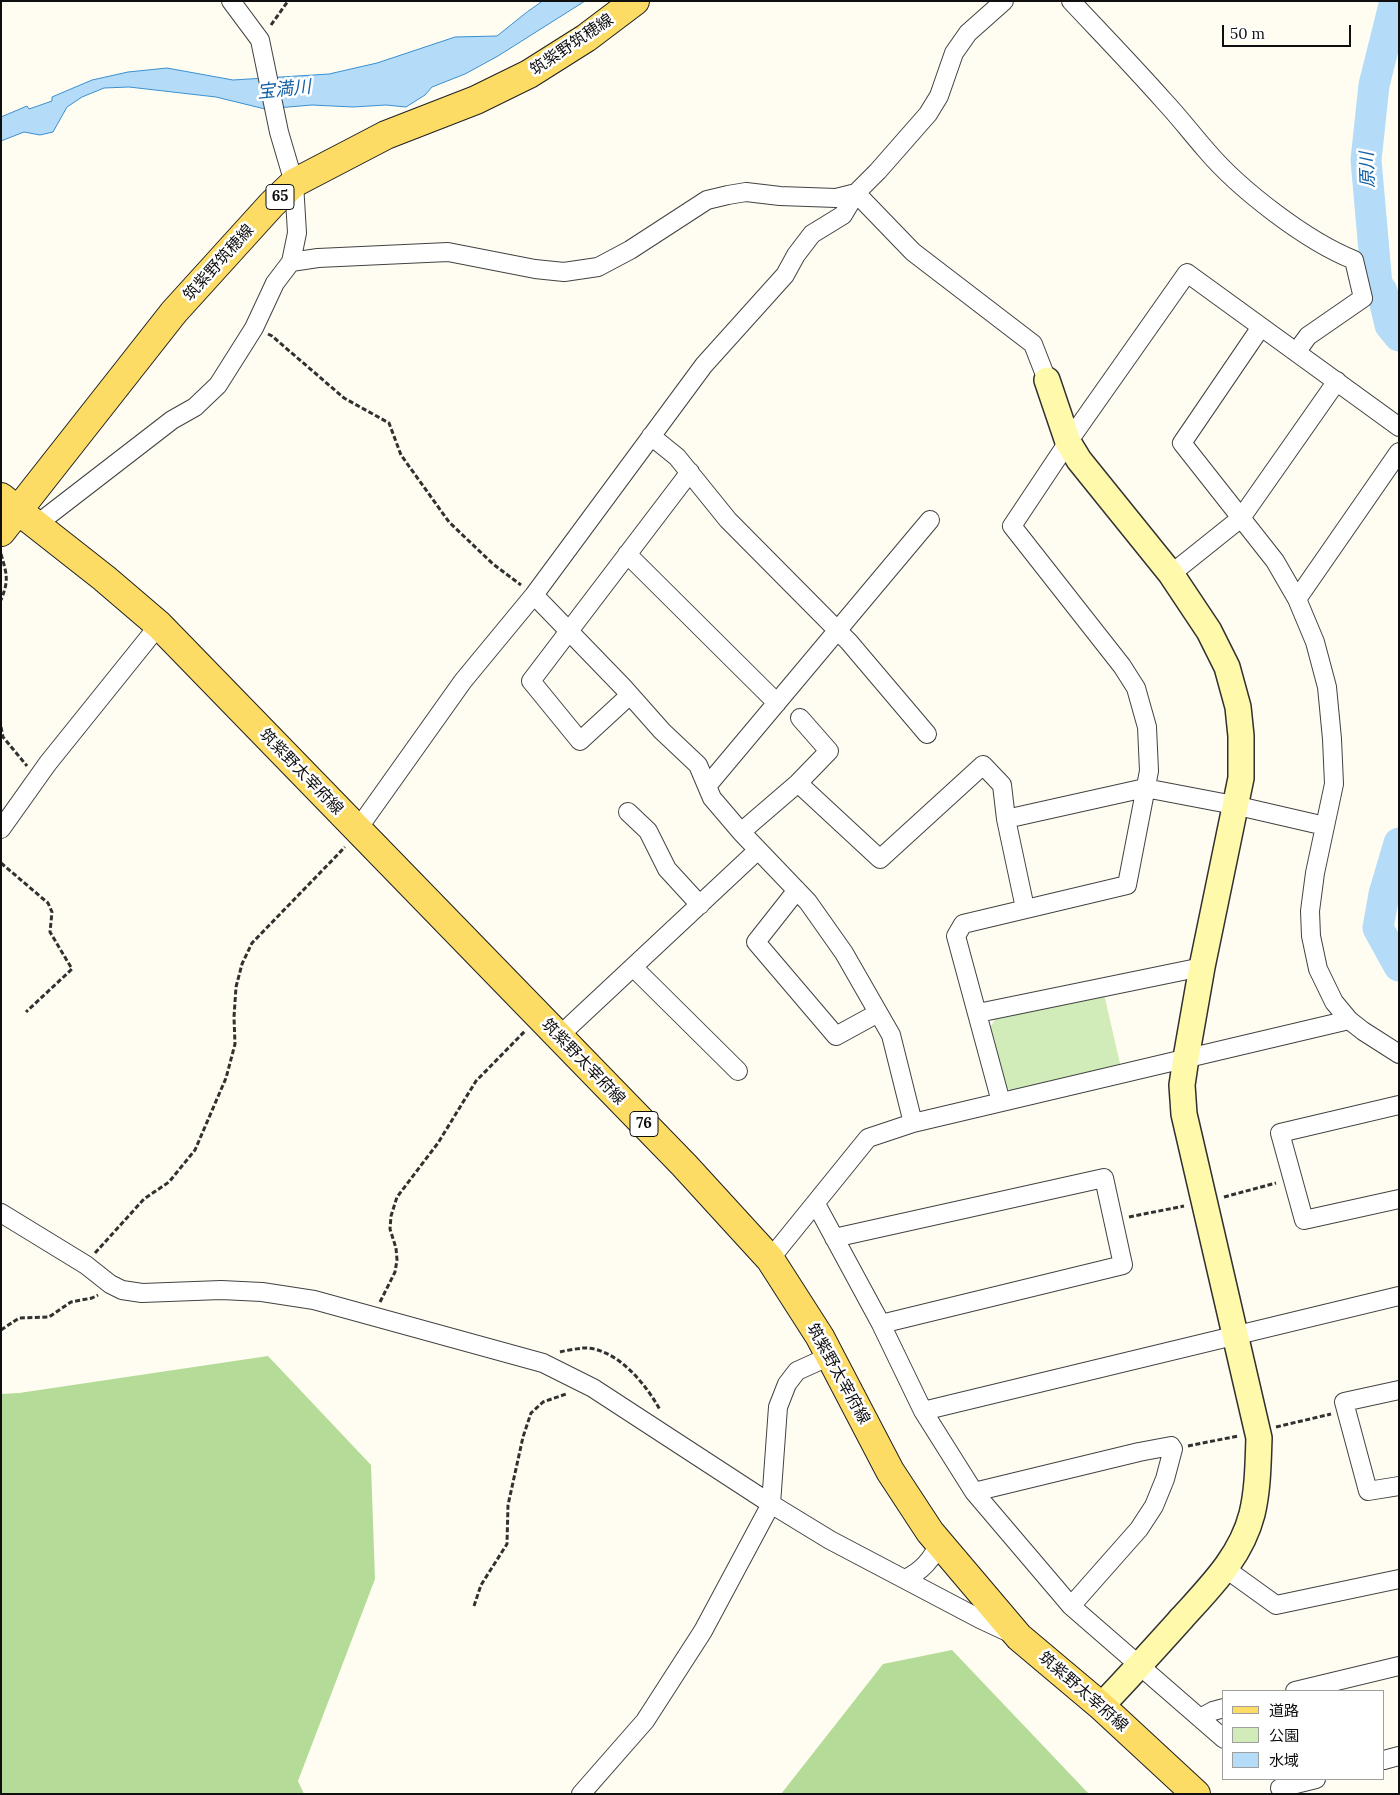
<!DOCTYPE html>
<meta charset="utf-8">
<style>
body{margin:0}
#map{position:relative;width:1400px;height:1795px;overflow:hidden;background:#fffdf1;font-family:Lora,"Noto Sans JP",serif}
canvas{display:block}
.frame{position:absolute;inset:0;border:2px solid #0f0f0f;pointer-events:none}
.legend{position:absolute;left:1222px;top:1690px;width:162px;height:90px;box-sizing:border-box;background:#fff;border:1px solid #9f9f9f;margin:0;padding:6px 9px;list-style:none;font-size:15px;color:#0f0f0f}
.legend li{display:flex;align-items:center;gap:10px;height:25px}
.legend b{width:25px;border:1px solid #9f9f9f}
.scale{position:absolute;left:1222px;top:25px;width:129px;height:22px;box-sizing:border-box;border:2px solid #0f0f0f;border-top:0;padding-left:6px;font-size:15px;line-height:18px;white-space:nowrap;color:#0f0f0f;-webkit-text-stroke:4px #fff;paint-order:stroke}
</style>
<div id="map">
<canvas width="1400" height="1795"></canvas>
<div class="frame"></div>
<ul class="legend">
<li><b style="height:6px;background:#fcdc65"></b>道路</li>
<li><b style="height:14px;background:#d1ebb9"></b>公園</li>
<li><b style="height:14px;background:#b4dcf8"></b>水域</li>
</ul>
<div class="scale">50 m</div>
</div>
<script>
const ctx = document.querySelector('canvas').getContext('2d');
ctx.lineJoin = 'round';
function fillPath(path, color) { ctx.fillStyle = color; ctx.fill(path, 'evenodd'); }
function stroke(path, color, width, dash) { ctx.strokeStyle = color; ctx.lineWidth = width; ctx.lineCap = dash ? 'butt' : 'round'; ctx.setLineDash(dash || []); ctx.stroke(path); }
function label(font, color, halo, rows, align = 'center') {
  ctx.font = font + ' Lora,"Noto Sans JP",serif'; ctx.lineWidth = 5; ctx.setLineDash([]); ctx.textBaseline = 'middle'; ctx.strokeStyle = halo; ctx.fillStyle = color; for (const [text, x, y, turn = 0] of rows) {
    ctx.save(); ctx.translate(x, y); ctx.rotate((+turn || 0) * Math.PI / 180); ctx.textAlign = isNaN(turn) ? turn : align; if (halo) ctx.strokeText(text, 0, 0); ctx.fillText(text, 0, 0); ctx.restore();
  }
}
const green = new Path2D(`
 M1104,994l17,74 -108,24 -10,-7 -14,-56 7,-11z`);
const forest = new Path2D(`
 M268,1356l103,109 4,114 -77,202 6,13h-303v-400l18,-1z
 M952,1650l137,144h-308l102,-130z`);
const water = new Path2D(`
 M543,1h42l-87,55 -33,18 -33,13 -7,8 -19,12 -20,-2 -33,2 -41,-2 -47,4 -49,-12 -87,-10 -25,1 -22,9 -15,10 -14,25 -13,3 -16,-3 -23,9v-24l26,-11 2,3 23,-8v-4l40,-17 36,-8 39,-4 66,12 96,-6 48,-11 78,-26 42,-1 30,-24z`);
const river = new Path2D(`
 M1395,1l-21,84 -8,75 11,125 5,6 8,34 9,11
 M1399,843l-15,51 -6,34 21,38`);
const path = new Path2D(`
 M271,25l17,-24
 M268,334l4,2 72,62 45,25 12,32 48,67 44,42 28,21
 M1,554c6,21 8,26 0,46
 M1,727l2,10 24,29
 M1,863l47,40 4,9 -2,20 22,37 -46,43
 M1224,1197l52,-14
 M1129,1217l55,-11
 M95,1253l49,-54 25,-17 26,-32 31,-72 9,-34 -1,-27 2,-30 6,-23 10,-21 93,-96
 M380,1302l15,-30 2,-12 -1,-12 -6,-19 1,-13 6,-19 41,-54 38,-62 49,-50
 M1,1330l18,-12 30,-1 22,-15 21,-4 6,-3
 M560,1352c7,-2 16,-3 23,-4 33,-1 63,36 77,62
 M1276,1427l55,-13
 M1188,1446l50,-10
 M474,1606l7,-21 26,-41 1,-39 15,-68 8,-24 12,-11 23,-8`);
const street = new Path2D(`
 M1071,1c31,33 63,66 93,100 15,16 28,33 42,49 33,39 100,91 148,110l9,38 -55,38 -11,15
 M856,193l57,59 120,92 14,36
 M291,262l27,-4 130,-6 87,17 29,3 34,-5 32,-17 77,-50 21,-5 18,-3 34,4 56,2 20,-5
 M1261,327l-79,116 93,118 22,38 18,43 12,45 5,52 2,45 -19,89 -5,38 1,25 7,33 16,33 15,18 14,11 36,23
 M651,436l26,21 51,63 121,122 78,92
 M36,525l136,-105 23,-13 23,-22 36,-57 21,-45 16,-21 6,-29 -3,-50 -15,-51 -19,-92 -29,-39
 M627,554l150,149
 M1171,574l70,-56 96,-137
 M534,595l89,92 39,44 36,34 14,33 29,34 67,70 36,51 47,82 22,88
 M1297,599l102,-147
 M630,695l-50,46 -49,-60 159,-209
 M798,783l82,76 103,-94 19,20 4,34
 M707,786l223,-266
 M628,812l20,19 19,38 33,36
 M1,829l47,-66 111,-138
 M357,830l106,-149 71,-86 170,-230 81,-90 11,-20 16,-21 31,-19 13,-22 22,-22 50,-57 11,-18 15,-43 14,-20 36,-32
 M741,832l57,-49 31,-32 -29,-33
 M797,890l-41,52 80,94 42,-23
 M1025,908l-19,-89 139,-31 89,17 91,21
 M633,967l105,104
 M978,1013l224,-46
 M558,1037l200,-187
 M1001,1102l-45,-166 7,-12 164,-39 22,-114 -2,-44 -11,-39 -14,-22 -110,-140 56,-84 119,-169 212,154
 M1399,1105l-119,28 24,87 95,-21
 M816,1204l65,120 42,87 51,81 97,114 153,133
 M1,1213l85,52 24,19 12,6 20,3 79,-3 41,2 52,8 229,63 50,25 178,116 59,36 150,79 30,14
 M834,1238l270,-60 19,87 -242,59
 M770,1259l98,-121 45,-15 436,-103
 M1399,1390l-55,12 24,89 31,-5
 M923,1411l476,-115
 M974,1492l165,-40 32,-6 2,3 -8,30 -11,27 -15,23 -68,77
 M1226,1569l50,36 123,-26
 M905,1579c17,-8 28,-20 34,-37
 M1295,1691l104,-25
 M1200,1718l13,-7 11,-3
 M1384,1760l15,-4
 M1280,1788l36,-9
 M581,1794l64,-73 58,-90 68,-127 7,-97 9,-23 10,-13 33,-15`);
const secondary = new Path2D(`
 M1047,380l21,62 11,18 92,114 38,57 18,36 11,40 3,29v42l-39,189 -16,91 -4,27 2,29 75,324c-1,26 -1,51 -7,76 -11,43 -42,73 -70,104 -27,30 -53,59 -81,88`);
const primary = new Path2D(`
 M1,497l103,81 55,47 525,540 86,94 50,78 70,134 40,61 89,105 82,69 95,88
 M1,532l173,-220 98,-108 22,-21 92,-48 90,-35 53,-26 57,-36 49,-37`);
const shields = [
 [280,197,28],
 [644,1124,28]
];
const shieldNames = [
 ["65",280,197],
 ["76",644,1124]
];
const streetNames = [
 ["筑紫野筑穂線",572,45,-34],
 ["筑紫野筑穂線",219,263,-48],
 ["筑紫野太宰府線",301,772,46],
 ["筑紫野太宰府線",583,1062,46],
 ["筑紫野太宰府線",838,1374,61],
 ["筑紫野太宰府線",1083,1692,41]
];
const waterNames = [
 ["宝満川",284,90,-6],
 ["原川",1368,170,-92]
];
fillPath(green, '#d1ebb9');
fillPath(forest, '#b4dc98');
fillPath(water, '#b4dcf8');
stroke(water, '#398fd1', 1);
stroke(river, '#b4dcf8', 31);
stroke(street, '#424242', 20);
stroke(secondary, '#313131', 28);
stroke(primary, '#202020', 30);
stroke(path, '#313131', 3, [5, 2.5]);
stroke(street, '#fff', 18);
stroke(secondary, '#fff9ac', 25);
stroke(primary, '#fcdc65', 28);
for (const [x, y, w] of shields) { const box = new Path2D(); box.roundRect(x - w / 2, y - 12.5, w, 25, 4); ctx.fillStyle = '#fff'; ctx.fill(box); stroke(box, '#0f0f0f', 1); }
label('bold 15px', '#0f0f0f', null, shieldNames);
label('16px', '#0f0f0f', '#fff', streetNames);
label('italic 18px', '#1461a6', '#fff', waterNames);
</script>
